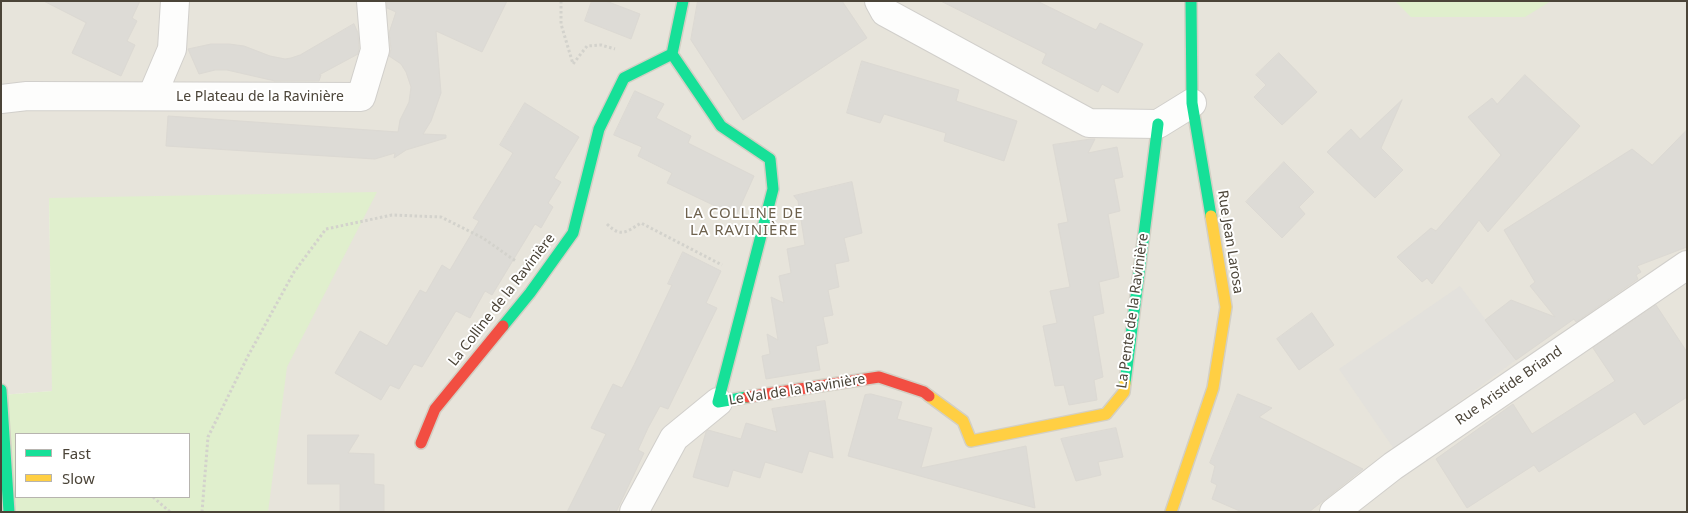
<!DOCTYPE html>
<meta charset="utf-8">
<style>
body{margin:0}
#map{position:relative;width:1688px;height:513px;overflow:hidden;background:#f3f2ee;font-family:"Noto Sans",sans-serif}
canvas{display:block}
.frame{position:absolute;inset:0;border:2px solid #4b4438;pointer-events:none}
.legend{position:absolute;left:15px;top:433px;width:175px;height:65px;box-sizing:border-box;background:#fff;border:1px solid #b7b4af;margin:0;padding:6px 9px;list-style:none;font-size:15px;color:#4b4438}
.legend li{display:flex;align-items:center;gap:10px;height:25px}
.legend b{width:25px;border:1px solid #b7b4af}
</style>
<div id="map">
<canvas width="1688" height="513"></canvas>
<div class="frame"></div>
<ul class="legend">
<li><b style="height:6px;background:#16e098"></b>Fast</li>
<li><b style="height:6px;background:#ffcf43"></b>Slow</li>
</ul>
</div>
<script>
const ctx = document.querySelector('canvas').getContext('2d');
ctx.lineJoin = 'round';
function fillPath(path, color) { ctx.fillStyle = color; ctx.fill(path, 'evenodd'); }
function stroke(path, color, width, dash) { ctx.strokeStyle = color; ctx.lineWidth = width; ctx.lineCap = dash ? 'butt' : 'round'; ctx.setLineDash(dash || []); ctx.stroke(path); }
function label(font, color, halo, rows, align = 'center') {
  ctx.font = font + ' "Noto Sans",sans-serif'; ctx.lineWidth = 4; ctx.setLineDash([]); ctx.textBaseline = 'middle'; ctx.strokeStyle = halo; ctx.fillStyle = color; for (const [text, x, y, turn = 0] of rows) {
    ctx.save(); ctx.translate(x, y); ctx.rotate((+turn || 0) * Math.PI / 180); ctx.textAlign = isNaN(turn) ? turn : align; if (halo) ctx.strokeText(text, 0, 0); ctx.fillText(text, 0, 0); ctx.restore();
  }
}
const residential = new Path2D(`
 M1,1h1686v511h-1420l-218,-314 4,193 -52,4z`);
const green = new Path2D(`
 M1395,1h156l-26,16h-114z
 M377,192l-90,175 -19,145h-267v-117l51,-4 -3,-193zM16,434h173v63h-173z`);
const parking = new Path2D(`
 M1460,286l56,74 -122,89 -55,-80z`);
const building = new Path2D(`
 M44,1h96l-8,17 5,3 -10,20 8,4 -14,31 -49,-23 14,-30z
 M387,1h120l-25,51 -46,-21 5,62 -10,28 -8,13 23,1v3l-40,12 -12,8 1,-5 -20,6 -209,-13 2,-30 230,16 2,-12 9,-18 2,-15 -5,-15 -5,-8 -12,-8 2,-7 -2,-16 7,-21 -9,-4z
 M592,1h14l34,13 -9,25 -46,-18z
 M698,1h144l25,37 -124,82 -52,-80z
 M941,1h96l59,29 4,-7 43,21 -25,49 -16,-9 -4,8 -56,-29 4,-9z
 M354,24l4,9 1,15 -1,6 -39,21h2l-2,6h-44l-48,-11h-12l-16,4 -11,-25 23,-5h18l15,2 26,10 15,3 6,-1 9,-3z
 M1279,53l38,39 -35,33 -28,-28 12,-12 -10,-10z
 M862,61l97,29 -3,11 61,20 -13,40 -60,-20 2,-8 -62,-19 -4,9 -33,-10z
 M1525,75l55,51 -92,106 -9,-12 -47,64 -5,-6 -5,4 -25,-25 34,-29 5,3 65,-76 -33,-38 24,-19 5,6z
 M635,91l29,13 -8,14 35,18 -3,7 66,33 -18,40 -69,-33 5,-10 -34,-17 4,-9 -28,-12z
 M1402,100l-21,48 22,22 -28,28 -48,-46 24,-23 9,10z
 M525,103l54,34 -25,41 7,4 -13,21 5,4 -12,21 -6,-4 -43,71 -7,-4 -15,27 -14,-7 -34,56 -8,-3 -15,25 -9,-4 -9,15 -46,-27 25,-42 27,15 33,-56 6,3 16,-28 8,5 29,-49 -6,-3 40,-65 -13,-8z
 M1687,130v117l-50,19 4,6 -5,3 2,4 -62,43 -2,-3 -58,41 -31,-40 26,-20 44,17 -25,-31 5,-4 -31,-52 128,-81 20,16z
 M1091,139h4l-7,14 29,-6 6,30 -9,2 6,32 -12,3 11,63 -20,5 5,31 -11,3 10,61 -9,3 3,20 -28,5 -5,-20 -9,1 -12,-60 14,-3 -7,-32 20,-4 -12,-63 10,-2 -15,-77z
 M1284,162l30,30 -15,15 6,7 -23,24 -36,-36z
 M852,182l10,51 -18,5 5,23 -14,3 4,23 -11,3 5,25 -10,2 5,26 -12,3 4,24 -54,9 -4,-23 8,-2 -3,-20 11,6 -7,-43 13,6 -5,-27 12,-3 -4,-24 18,-4 -7,-44 -4,-5z
 M683,252l38,19 -15,32 11,5 -49,101 -8,-3 -12,22 -10,22 6,3 -28,59h-49l39,-78 -15,-6 22,-44 9,4 12,-23 38,-80 -4,-1z
 M1656,305l31,47v45l-43,28 -9,-13 -96,60 -5,-7 -67,43 -31,-49 77,-55 19,30 83,-53 -22,-33z
 M1312,313l22,32 -35,25 -22,-31z
 M871,394l31,8 -5,17 35,9 -11,40 105,-22 9,62 -187,-52 17,-61z
 M1238,394l34,14 -13,9 104,52 -54,43h-67l-30,-13 5,-14 -6,-3 4,-16 -5,-3z
 M825,401l8,57 -24,-7 -7,22 -37,-11 -5,16 -27,-8 -5,17 -35,-10 13,-45 2,-2 33,9 5,-16 31,9 -5,-23z
 M1116,428l7,29 -25,5 3,13 -25,6 -15,-42z
 M308,435h51l-11,18 26,1v30l10,1v27h-44v-28h-32z`);
const path = new Path2D(`
 M561,1v23l12,40 14,-18 14,-1 14,4
 M607,224c14,14 19,8 34,-1l81,42
 M153,497l17,15
 M202,512l6,-75 40,-81 46,-84 32,-43 66,-14 49,2 42,21 34,24`);
const street = new Path2D(`
 M879,1l6,11 204,111 69,1 34,-21
 M152,96l20,-47 3,-48
 M1,99l26,-3 334,1 14,-47 -4,-49
 M634,512l40,-74 44,-36
 M1334,512l59,-46 294,-201`);
const fast = new Path2D(`
 M683,1l-11,53 49,72 49,33 3,30 -55,213 29,-5
 M1191,1l1,102 19,113
 M503,326l27,-33 43,-60 26,-104 25,-51 48,-24
 M1125,383l33,-259
 M1,390l8,122`);
const slow = new Path2D(`
 M929,396l34,25 8,20 135,-27 18,-22 1,-9
 M1171,512l42,-124 13,-81 -15,-91`);
const jam = new Path2D(`
 M747,397l132,-20 45,15 5,4
 M421,443l14,-34 68,-83`);
const streetNames = [
 ["Le Plateau de la Ravinière",260,97],
 ["Rue Jean Larosa",1230,242,81],
 ["La Colline de la Ravinière",502,300,-52],
 ["La Pente de la Ravinière",1133,311,-82],
 ["Rue Aristide Briand",1509,386,-35],
 ["Le Val de la Ravinière",797,390,-9]
];
const neighbourhoodNames = [
 ["LA COLLINE DE",744,214],
 ["LA RAVINIÈRE",744,231]
];
fillPath(residential, '#e7e4db');
fillPath(green, '#e0efcd');
fillPath(parking, '#e3e1dc');
fillPath(building, '#dddbd6');
stroke(building, '#dcd9d3', 1);
stroke(street, '#d1cfcb', 30);
stroke(fast, '#d3cfc4', 14);
stroke(slow, '#d3cfc4', 14);
stroke(jam, '#d3cfc4', 14);
stroke(path, '#d3d2cc', 3, [2.5, 2.5]);
stroke(street, '#fdfdfc', 28);
stroke(fast, '#16e098', 11);
stroke(slow, '#ffcf43', 11);
stroke(jam, '#f24e42', 11);
label('14px', '#4b4438', '#fff', streetNames);
ctx.letterSpacing = '1px';
label('15px', '#6e624e', '#fff', neighbourhoodNames);
ctx.letterSpacing = '0px';
</script>
